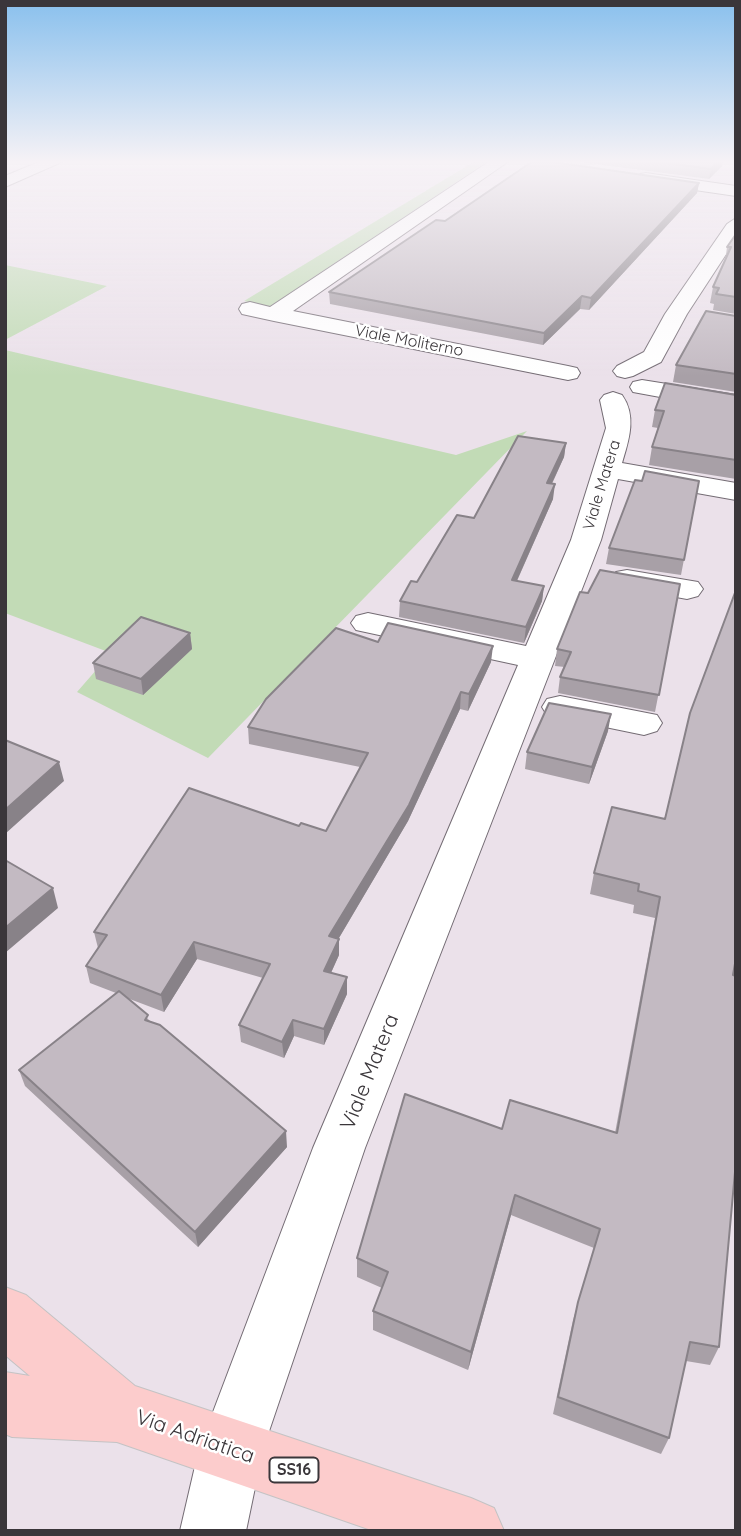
<!DOCTYPE html>
<style>
body{margin:0}
#map{position:relative;width:741px;height:1536px;overflow:hidden;background:#ebe1ea;font-family:Quicksand,sans-serif}
canvas{display:block}
.frame{position:absolute;inset:0;border:7px solid #3a363a;pointer-events:none}
</style>
<div id="map">
<canvas width="741" height="1536"></canvas>
<div class="frame"></div>
</div>
<script>
const ctx = document.querySelector('canvas').getContext('2d');
ctx.lineJoin = 'round';
function fillPath(path, color) { ctx.fillStyle = color; ctx.fill(path, 'evenodd'); }
function stroke(path, color, width, dash) { ctx.strokeStyle = color; ctx.lineWidth = width; ctx.lineCap = dash ? 'butt' : 'round'; ctx.setLineDash(dash || []); ctx.stroke(path); }
function label(font, color, halo, rows, align = 'center') {
  ctx.font = font + ' Quicksand,sans-serif'; ctx.lineWidth = 5; ctx.setLineDash([]); ctx.textBaseline = 'middle'; ctx.strokeStyle = halo; ctx.fillStyle = color; for (const [text, x, y, turn = 0] of rows) {
    ctx.save(); ctx.translate(x, y); ctx.rotate((+turn || 0) * Math.PI / 180); ctx.textAlign = isNaN(turn) ? turn : align; if (halo) ctx.strokeText(text, 0, 0); ctx.fillText(text, 0, 0); ctx.restore();
  }
}
const green = new Path2D(`
 M475,161h13l-219,146 -25,-6z
 M5,265l102,21 -102,54z
 M5,350l451,105 71,-24 -319,327 -131,-66 34,-39 -106,-40z`);
const minor = new Path2D(`
 M41,161h23l-59,26v-11z
 M490,161h19l-216,150 275,55 9,2 3,5 -3,5 -9,2 -294,-59 -32,-7 -3,-5 3,-5 8,-2 20,5z
 M646,173l90,13v10l-96,-14 -3,-4 3,-4z
 M736,218v21l-49,75 -26,48 -28,14 -8,2 -8,-2 -4,-5 4,-5 27,-14 21,-38 62,-90z
 M642,380l94,15v16l-103,-19 -3,-5 3,-5z
 M613,392l9,3c15,21 7,45 0,68l114,20v17l-118,-21 -17,61 -236,608 -102,301 -17,82h-66l19,-82 114,-301 205,-483 -162,-35 -5,-7 5,-7 12,-3 158,33 45,-106 35,-112 -6,-28 4,-5z
 M627,570l71,12 5,7 -5,7 -11,3 -71,-13 -5,-7 5,-7z
 M560,696l97,19 5,8 -5,8 -13,4 -97,-20 -5,-8 5,-8z`);
const primary = new Path2D(`
 M5,1287l21,8 109,91 336,112 23,10 10,23h-130l-257,-89 -105,-5 -7,-3v-62l25,4 -25,-21z`);
const wall = new Path2D(`
 M573,161h150l-1,5 -13,13z
 M699,183l-2,10 -108,117 -9,-1 -37,36 -213,-41 -1,-12 116,-71z
 M736,234v80l-23,-4 1,-6 -4,-1 3,-16 12,-25 2,-15z
 M736,316v76l-63,-10 3,-17z
 M736,395v84l-87,-14 3,-18 6,-19 -6,-1 3,-17z
 M566,443l-2,14 -12,27 1,15 -36,82 27,5 -2,15 -18,42 -125,-26 1,-16 74,-83z
 M642,481h57l-18,94 -75,-11 3,-16z
 M680,584l-25,128 -97,-19 2,-16 5,-10 -10,-1 2,-17 31,-56z
 M190,633l2,16 -49,46 -47,-16 -3,-16z
 M378,642l113,20 -23,49 -8,-2 -52,112 -69,117v17l-8,18 16,4v17l-23,51 -30,-9 -10,22 -43,-16 -2,-17 24,-47 -66,-19 -33,53 -37,-14 23,23 137,126 -89,100 -173,-161 -6,-16 97,-77 -26,-10 -4,-17 12,-18 -4,-16 205,-106 27,5 34,-64 -111,-23 -1,-17z
 M608,731l-19,53 -64,-15 2,-17z
 M612,807l121,168 -14,372 -9,18 -24,-4 -17,77 -8,16 -108,-40 20,-94 21,-72 -83,-33 -43,155 -95,-40v-19l9,-23 -25,-11v-19l145,-129 113,4 40,-215 -22,-5 1,-8 -44,-11 4,-21z`);
const shadedWall = new Path2D(`
 M718,161h5l-1,5 -13,13 2,-10z
 M699,183l-2,10 -108,117 2,-12z
 M582,296l-2,13 -37,36 1,-12z
 M566,443l-2,14 -19,41 2,-15z
 M555,484l-2,15 -43,97 2,-16z
 M544,586l-2,15 -18,42 2,-16z
 M190,633l2,16 -49,46 -2,-16z
 M493,646l-2,16 -23,49 1,-17z
 M461,692l-1,17 -52,112 -78,132 -1,-17z
 M611,714l-3,17 -19,53 3,-17z
 M59,762l5,19 -59,53v-24z
 M53,888l5,20 -53,45v-25z
 M339,939v16l-15,33v-17z
 M194,942l3,17 -33,53 -3,-17z
 M347,977v17l-23,51v-16z
 M293,1020l1,16 -10,22 -2,-16z
 M286,1131l1,16 -89,100 -3,-15z
 M515,1195l-4,20 -43,155 3,-18z`);
const building = new Path2D(`
 M533,161h13l153,22 -108,115 -9,-2 -38,37 -215,-41 107,-72 9,1z
 M653,161h65l-7,8z
 M736,234v63l-20,-3 3,-6 -6,-1 18,-40h-4z
 M706,311l30,5v58l-60,-9z
 M665,383l71,12v65l-84,-13 12,-36 -9,-1z
 M518,436l48,7 -19,40 8,1 -43,96 32,6 -18,41 -126,-26 11,-20 6,1 40,-67 17,3z
 M645,471l54,10 -15,79 -75,-12 26,-68 7,1z
 M600,570l80,14 -21,111 -99,-18 11,-25 -14,-3 23,-57 8,1z
 M736,590v368l-3,17 3,1v185l-17,186 -29,-5 -21,96 -111,-41 20,-95 22,-73 -85,-34 -44,157 -98,-41 15,-39 -31,-14 48,-164 97,35 8,-29 107,33 43,-236 -22,-6 1,-7 -45,-11 18,-66 53,12 25,-106z
 M141,617l49,16 -49,46 -48,-16z
 M388,623l105,23 -24,48 -8,-2 -52,113 -80,131 10,3 -15,32 23,6 -23,52 -31,-9 -11,22 -43,-17 31,-61 -76,-22 -33,53 -75,-29 21,-31 -13,-3 95,-144 110,38 2,-3 25,8 42,-78 -120,-26 18,-28 70,-71 42,14z
 M549,703l62,11 -19,53 -65,-15z
 M5,740l54,22 -54,48z
 M5,860l48,28 -48,40z
 M119,991l29,24 -3,5 15,5 126,106 -91,101 -176,-162z`);
const farStreetnames = [
 ["Viale Moliterno",409,341,11],
 ["Viale Matera",602,485,-73]
];
const shields = [
 [294,1470,49]
];
const shieldNames = [
 ["SS16",294,1470]
];
const nearStreetnames = [
 ["Viale Matera",370,1072,-68],
 ["Via Adriatica",195,1437,19]
];
fillPath(green, '#c2dbb6');
stroke(minor, '#746c74', 2);
stroke(primary, '#c4c3c4', 2);
fillPath(minor, '#fff');
fillPath(primary, '#fccccc');
fillPath(wall, '#a8a0a7');
fillPath(shadedWall, '#888288');
fillPath(building, '#c3bac2');
stroke(building, '#888288', 2);
const sky = ctx.createLinearGradient(0, 0, 0, 376);
sky.addColorStop(0, '#89c0ed');
sky.addColorStop(0.43, '#f6f2f6');
sky.addColorStop(1, '#f6f2f600');
ctx.fillStyle = sky;
ctx.fillRect(0, 0, 741, 376);
label('16px', '#3a363a', '#fff', farStreetnames);
for (const [x, y, w] of shields) { const box = new Path2D(); box.roundRect(x - w / 2, y - 12.5, w, 25, 5); ctx.fillStyle = '#fff'; ctx.fill(box); stroke(box, '#3a363a', 2); }
label('bold 16px', '#3a363a', null, shieldNames);
label('21px', '#3a363a', '#fff', nearStreetnames);
</script>
